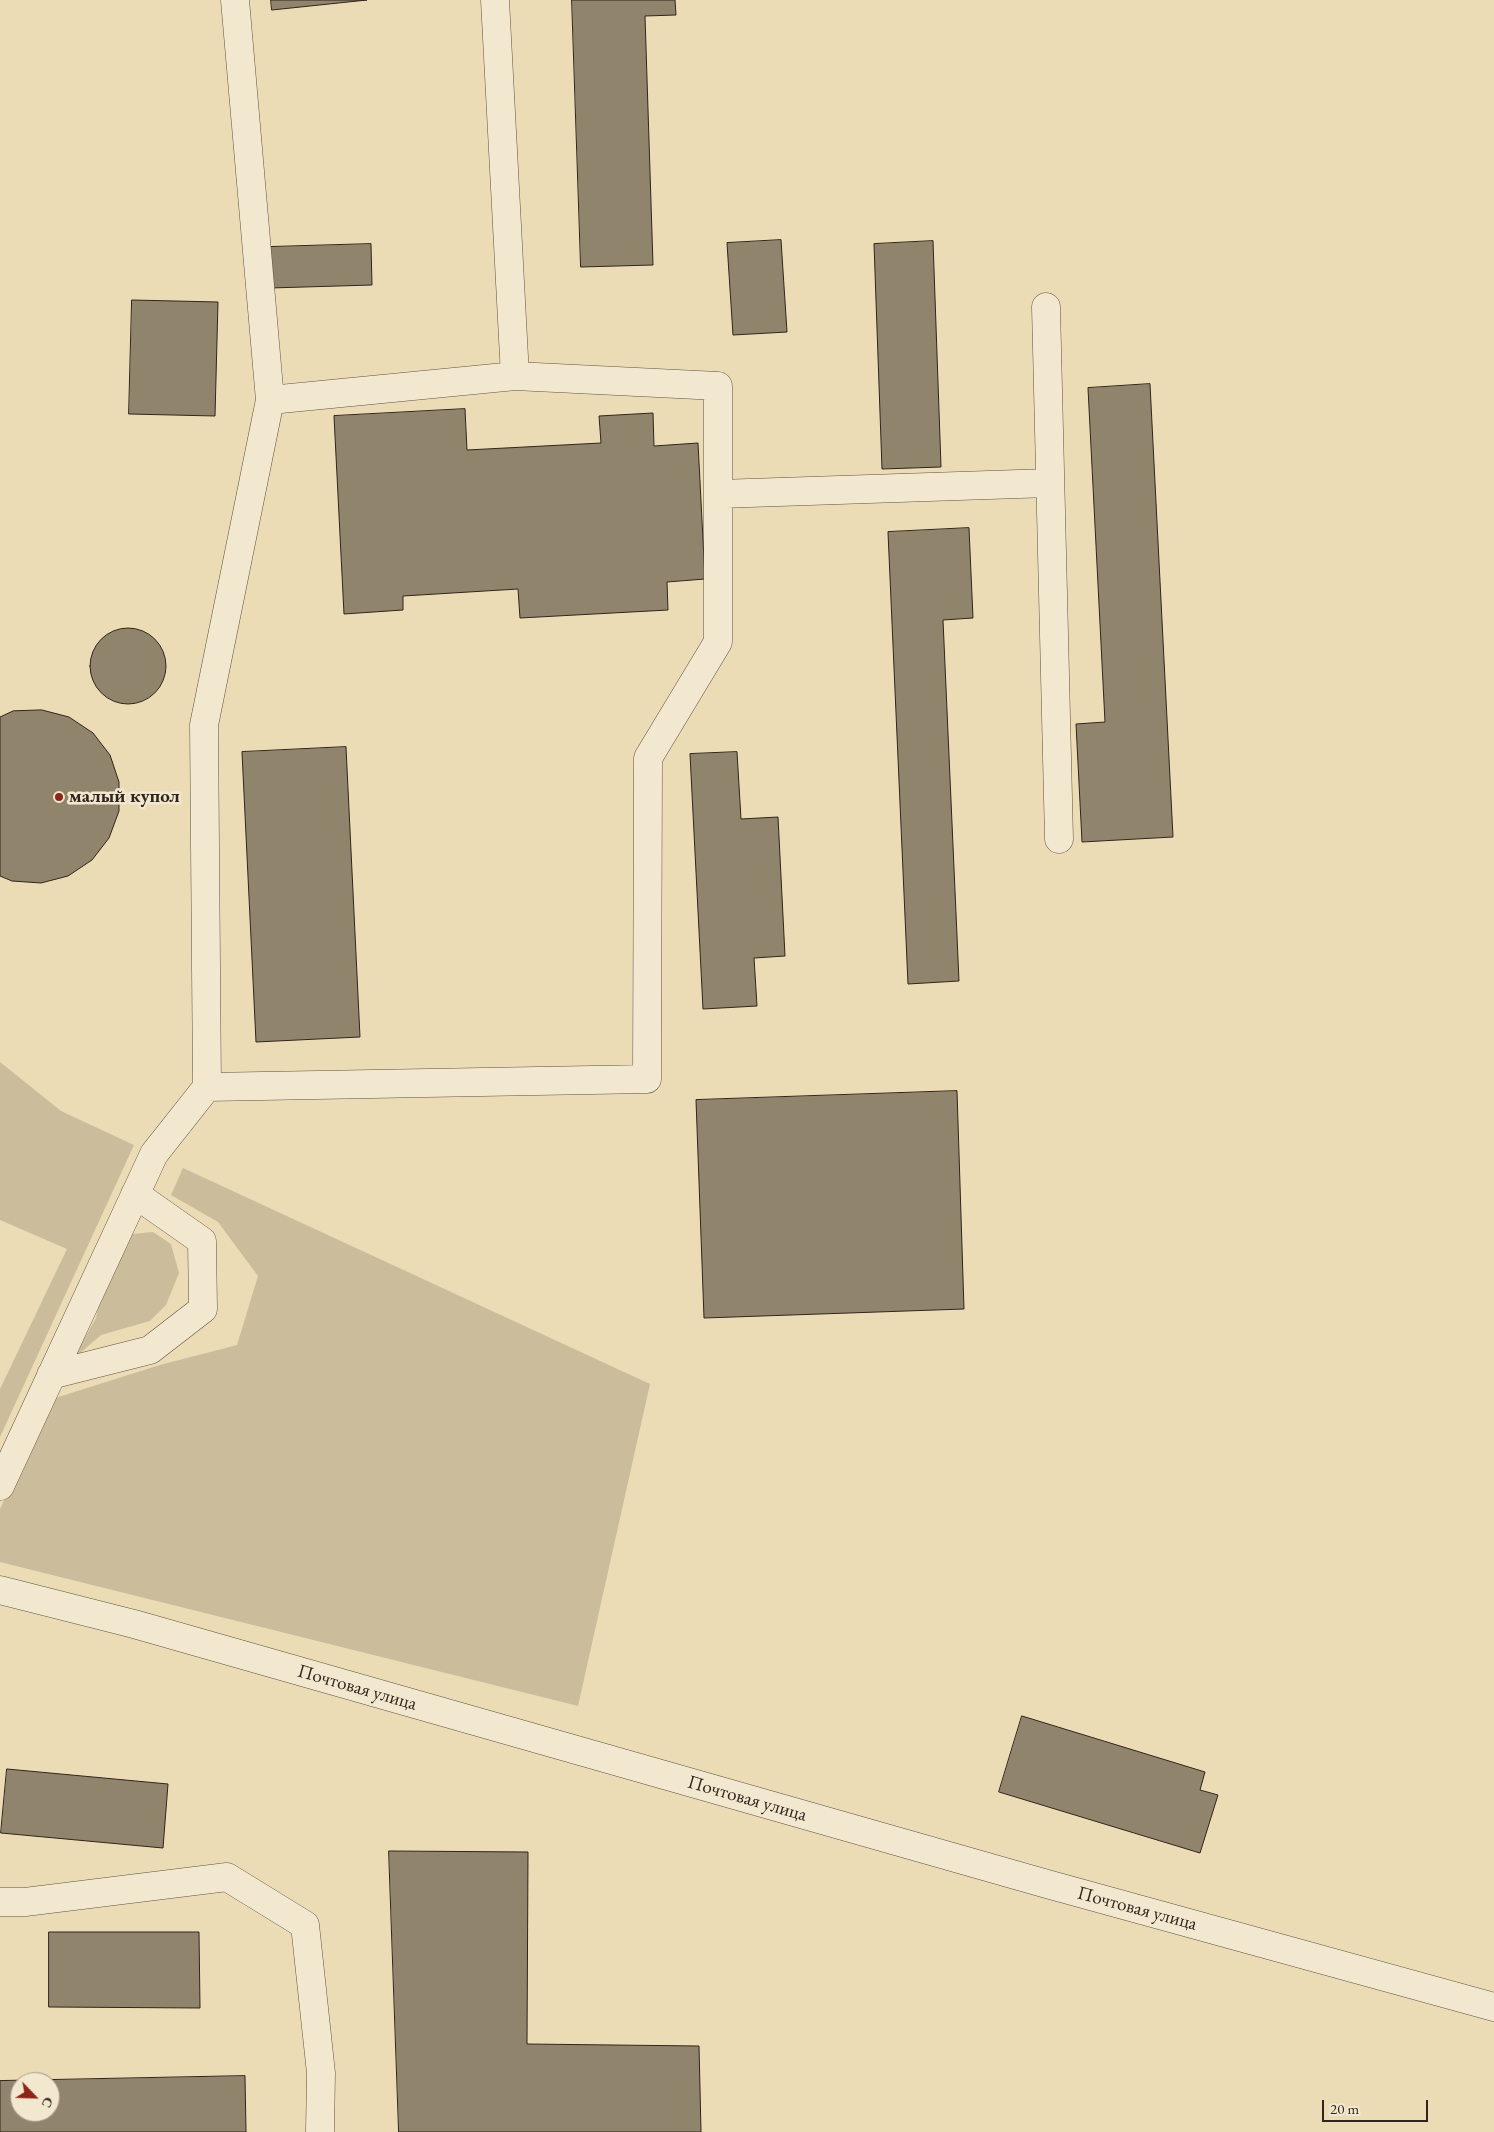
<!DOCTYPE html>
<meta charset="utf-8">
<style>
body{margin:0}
#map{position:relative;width:1494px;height:2132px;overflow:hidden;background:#ebdcb5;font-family:"EB Garamond",serif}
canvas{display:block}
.north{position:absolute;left:10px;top:2072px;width:50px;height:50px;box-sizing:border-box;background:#f2e8cf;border:1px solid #a49a88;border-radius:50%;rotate:114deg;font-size:14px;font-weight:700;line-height:20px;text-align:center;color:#30241d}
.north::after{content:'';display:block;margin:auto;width:18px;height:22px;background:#8f2418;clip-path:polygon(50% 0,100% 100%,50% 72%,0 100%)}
.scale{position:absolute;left:1322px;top:2100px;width:106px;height:22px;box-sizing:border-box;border:2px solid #30241d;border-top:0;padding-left:6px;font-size:15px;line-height:18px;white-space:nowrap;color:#30241d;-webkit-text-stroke:4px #f2e8cf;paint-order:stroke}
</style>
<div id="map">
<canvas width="1494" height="2132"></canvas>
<div class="north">С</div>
<div class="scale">20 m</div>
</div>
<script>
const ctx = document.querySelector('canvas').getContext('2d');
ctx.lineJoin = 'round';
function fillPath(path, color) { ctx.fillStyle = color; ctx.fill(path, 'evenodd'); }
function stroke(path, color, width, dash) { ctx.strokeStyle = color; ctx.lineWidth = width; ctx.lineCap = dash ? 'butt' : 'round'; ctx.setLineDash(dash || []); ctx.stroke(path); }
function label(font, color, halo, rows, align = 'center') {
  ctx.font = font + ' "EB Garamond",serif'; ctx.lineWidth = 5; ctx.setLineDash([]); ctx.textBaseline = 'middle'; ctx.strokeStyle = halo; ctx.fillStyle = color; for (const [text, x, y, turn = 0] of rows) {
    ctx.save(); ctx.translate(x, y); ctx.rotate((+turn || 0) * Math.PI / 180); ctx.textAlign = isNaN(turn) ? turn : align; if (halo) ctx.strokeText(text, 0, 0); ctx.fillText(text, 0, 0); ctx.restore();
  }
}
const green = new Path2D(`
 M0,1062l61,49 73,34 -134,292v-48l67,-140 -67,-29z
 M183,1168l467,216 -72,322 -578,-144v-53l52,-110 108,-34 77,-20 21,-69 -40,-54 -47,-27z
 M153,1232l18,12 8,29 -13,32 -16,16 -49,14 -29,25 24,-42 6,-33 30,-51z`);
const building = new Path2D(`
 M271,0h96l-95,10z
 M572,0h103l1,15 -31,1 8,249 -72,2z
 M781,240l6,92 -54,3 -6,-92z
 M933,241l8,226 -59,2 -8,-225z
 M371,244l1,41 -102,3 -1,-41z
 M132,300l86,2 -3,114 -86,-2z
 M1150,384l23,453 -91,5 -6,-118 29,-2 -17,-334z
 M465,409l2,41 134,-7 -2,-27 54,-3 1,33 44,-3 7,136 -38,3 1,28 -148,8 -2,-29 -115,7v14l-59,4 -10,-198z
 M969,528l4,90 -30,2 16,361 -51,3 -20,-452z
 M90 666a38 38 0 1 1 76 0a38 38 0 1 1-76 0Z
 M42,710l27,7 24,16 17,22 9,27v29l-10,27 -17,22 -24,16 -27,7 -29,-2 -12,-5v-159l13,-6z
 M346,747l14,290 -104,5 -14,-290z
 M737,752l4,67 37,-2 7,139 -31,2 3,48 -54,3 -13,-255z
 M957,1091l7,218 -260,9 -8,-218z
 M1022,1716l183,56 -5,18 18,5 -18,58 -201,-61z
 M7,1769l161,15 -5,64 -162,-15z
 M389,1851l139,1 -1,192 172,2 2,86h-302z
 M49,1932h150l1,76 -151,-1z
 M245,2076l1,56h-246v-51zM20,2082h30v30h-30z`);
const minor = new Path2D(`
 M235,0l35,400 245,-24 -20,-376
 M1046,307l13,532
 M270,400l-66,325 3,362 440,-8 1,-321 70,-116v-256l-203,-10
 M719,494l330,-11
 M51,1375l99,-25 53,-41 -1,-68 -67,-47
 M0,1486l154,-332 53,-67
 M0,1590l134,34 913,260 447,123
 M0,1902h25l202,-25 78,48 16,148 -1,59`);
const markers = [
 [59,797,5,"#8f2418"]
];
const poiNames = [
 ["малый купол",69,797]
];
const streetNames = [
 ["Почтовая улица",357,1688,16],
 ["Почтовая улица",747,1799,16],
 ["Почтовая улица",1137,1909,15]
];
fillPath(green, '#cbbd9b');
fillPath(building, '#91846c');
stroke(building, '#30241d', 1);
stroke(minor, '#5f5243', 29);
stroke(minor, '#f2e8cf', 28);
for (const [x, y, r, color] of markers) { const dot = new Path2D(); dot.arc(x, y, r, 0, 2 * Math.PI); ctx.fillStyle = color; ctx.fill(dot); stroke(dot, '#f2e8cf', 2); }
label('bold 19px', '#30241d', '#f2e8cf', poiNames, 'left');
label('19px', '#30241d', '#f2e8cf', streetNames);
</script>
